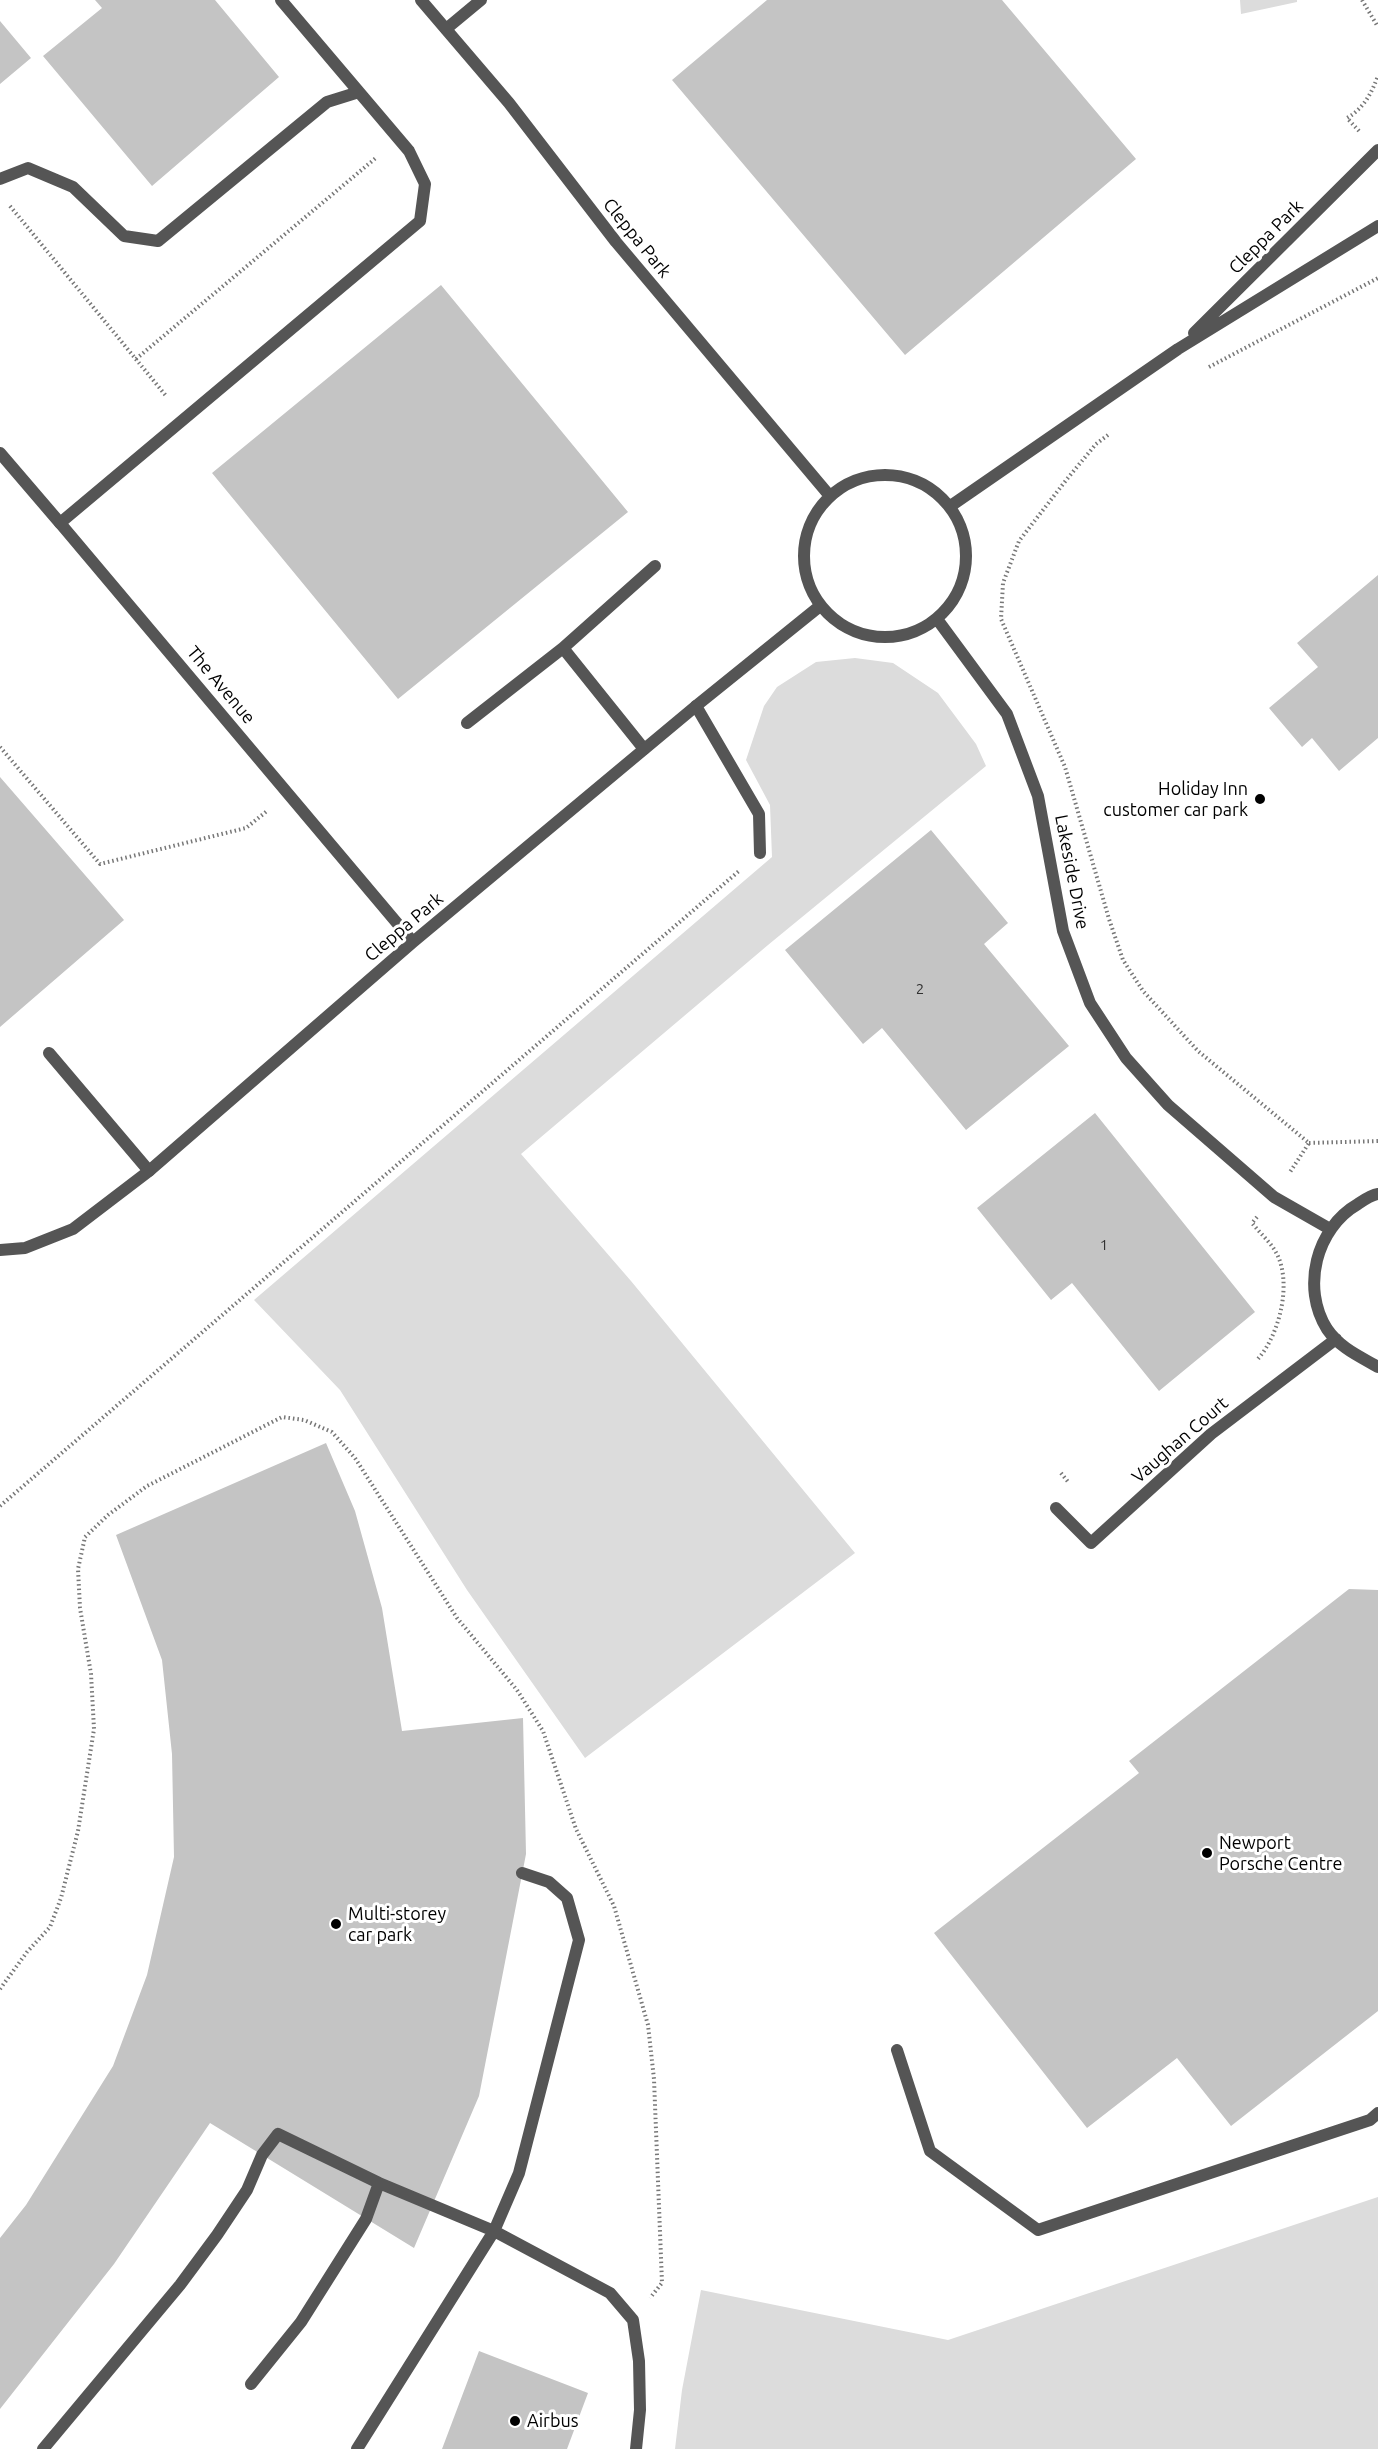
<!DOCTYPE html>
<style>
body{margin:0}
canvas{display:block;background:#fff}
</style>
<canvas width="1378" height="2449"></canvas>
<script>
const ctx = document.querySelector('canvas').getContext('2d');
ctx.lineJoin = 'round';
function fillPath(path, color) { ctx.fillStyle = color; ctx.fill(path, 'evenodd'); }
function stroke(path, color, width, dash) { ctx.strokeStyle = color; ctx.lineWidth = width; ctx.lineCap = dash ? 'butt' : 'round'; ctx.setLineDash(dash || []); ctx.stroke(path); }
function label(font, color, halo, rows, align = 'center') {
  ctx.font = font + ' Ubuntu,sans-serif'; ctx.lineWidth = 6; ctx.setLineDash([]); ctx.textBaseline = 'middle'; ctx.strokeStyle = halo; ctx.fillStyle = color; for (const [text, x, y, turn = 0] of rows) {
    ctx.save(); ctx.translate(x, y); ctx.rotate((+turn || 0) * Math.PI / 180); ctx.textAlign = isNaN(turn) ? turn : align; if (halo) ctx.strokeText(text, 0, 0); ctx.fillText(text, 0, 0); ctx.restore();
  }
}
const green = new Path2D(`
 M1240,0h57v2l-56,12z
 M855,658l38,5 45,30 38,51 10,22 -218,179 -247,209 110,127 224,272 -270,205 -118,-168 -127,-200 -86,-90 518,-443 -2,-52 -24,-45 18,-54 13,-19 39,-25z
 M1378,2197v252h-703l7,-59 19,-100 247,50z`);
const building = new Path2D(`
 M95,0h120l64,77 -127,109 -109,-130 59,-48z
 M767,0h235l134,159 -231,196 -233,-275z
 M0,21l31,37 -31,26z
 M441,285l187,227 -230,187 -186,-226z
 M1378,575v163l-39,33 -27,-33 -10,9 -33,-39 49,-41 -21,-24z
 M0,777l124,143 -124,107z
 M931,830l77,93 -24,21 85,102 -103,84 -84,-102 -19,16 -78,-94z
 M1095,1113l160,199 -96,79 -87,-108 -21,17 -74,-92z
 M326,1443l29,68 27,97 20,123 121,-13 3,136 -47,242 -65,152 -204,-125 -96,141 -114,145v-171l26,-33 87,-139 34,-91 27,-118 -2,-103 -10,-94 -46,-125z
 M1349,1589l29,1v421l-147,115 -54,-68 -90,70 -153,-195 205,-160 -10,-12z
 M479,2351l109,42 -21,56h-125z`);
const path = new Path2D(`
 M1362,0l16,27
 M1359,131l-12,-13c17,-10 24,-24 31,-42
 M10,206l157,191
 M136,359l241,-202
 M1209,367l169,-89
 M1108,435l-12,9 -29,35 -48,62 -16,42 -2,36 64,148 44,152 14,41 20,31 55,60 111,92 -19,29
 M0,747l100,117 146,-36 21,-17
 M1309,1143l69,-2
 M1257,1217l-5,6c7,9 16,17 22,26 20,30 6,86 -17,111
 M1061,1473l8,10
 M0,1506l739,-635
 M0,1989l27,-37 23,-25 11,-29 17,-67 16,-102 -3,-55 -11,-66 -2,-39 7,-32 23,-22 39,-29 135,-69 22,3 28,12 23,26 102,160 60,72 26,41 33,98 38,77 34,119 6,54 8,204 -12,15`);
const service = new Path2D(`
 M446,29l35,-29
 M0,179l28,-11 45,19 51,49 34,5 169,-139 32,-10
 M0,453l60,70 360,-302 5,-37 -16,-33 -128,-151
 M563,648l81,101
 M696,706l63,108 1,39
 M467,723l96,-75 92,-82
 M49,1053l100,118
 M897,2050l33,101 108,79 332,-110 8,-7
 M251,2384l50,-62 65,-103 13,-36
 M43,2449l137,-164 37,-50 30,-45 15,-35 16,-21 101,49 115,48 25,-58 60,-233 -12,-42 -18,-16 -27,-9
 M357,2449l137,-218 116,62 23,27 6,41 1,49 -4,39`);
const minor = new Path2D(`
 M421,0l88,103 107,139 213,253
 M1194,333l184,-183
 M804 556a81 81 0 1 1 162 0a81 81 0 1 1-162 0Z
 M952,505l226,-156 200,-123
 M60,523l353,419
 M937,619l70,95 31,82 25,135 27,72 36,55 42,47 106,92 56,32
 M1378,1194c-7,1 -14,6 -20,10 -42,24 -57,84 -31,125 13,19 32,27 51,38
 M0,1250l25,-2 48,-19 76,-58 264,-229 283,-236 124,-100
 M1056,1508l35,35 120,-109 125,-95`);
const markers = [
 [1260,799,6,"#000"],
 [1207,1853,6,"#000"],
 [336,1924,6,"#000"],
 [515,2421,6,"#000"]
];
const numberNames = [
 ["2",920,989],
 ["1",1104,1245]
];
const streetNames = [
 ["Cleppa Park",1266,237,-45],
 ["Cleppa Park",637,238,51],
 ["The Avenue",221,685,50],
 ["Lakeside Drive",1072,872,79],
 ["Cleppa Park",404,927,-40],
 ["Vaughan Court",1180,1440,-41]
];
const poiNames = [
 ["Holiday Inn",1248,789,"right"],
 ["customer car park",1248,810,"right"],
 ["Newport",1219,1843],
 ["Porsche Centre",1219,1864],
 ["Multi-storey",348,1914],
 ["car park",348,1935],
 ["Airbus",527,2421]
];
fillPath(green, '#dcdcdc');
fillPath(building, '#c4c4c4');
stroke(path, '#777', 4, [1.5, 3]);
stroke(service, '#555', 12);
stroke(minor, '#555', 12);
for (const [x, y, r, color] of markers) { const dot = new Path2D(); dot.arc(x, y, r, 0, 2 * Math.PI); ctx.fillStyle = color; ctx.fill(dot); stroke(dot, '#fff', 2); }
label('15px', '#313131', null, numberNames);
label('18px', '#000', '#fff', streetNames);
label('18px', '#000', '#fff', poiNames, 'left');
</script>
